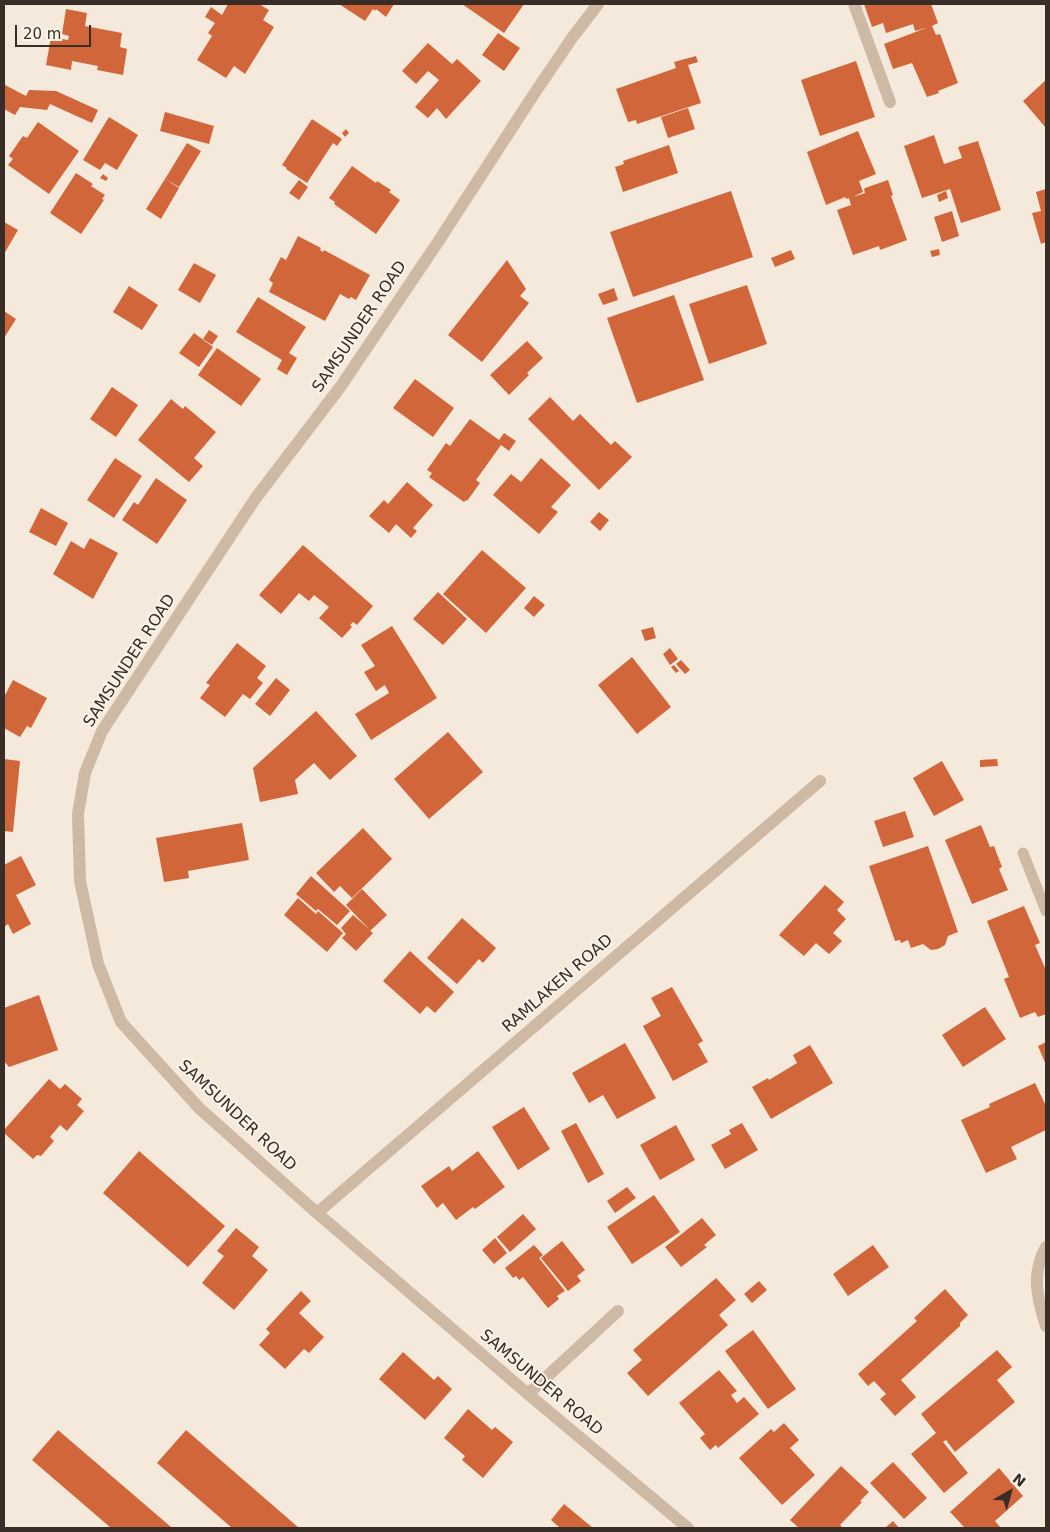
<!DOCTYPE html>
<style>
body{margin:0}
#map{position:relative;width:1050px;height:1532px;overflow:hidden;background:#f4e9db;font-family:"DejaVu Sans",sans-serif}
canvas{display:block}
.frame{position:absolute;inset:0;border:5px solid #392d27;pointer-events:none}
.north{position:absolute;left:985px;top:1467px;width:50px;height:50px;-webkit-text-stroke:4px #fbf3e8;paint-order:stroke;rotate:38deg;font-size:14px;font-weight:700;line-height:20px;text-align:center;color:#392d27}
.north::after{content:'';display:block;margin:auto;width:18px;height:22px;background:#392d27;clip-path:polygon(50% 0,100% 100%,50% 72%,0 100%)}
.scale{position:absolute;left:15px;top:25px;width:76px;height:22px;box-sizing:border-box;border:2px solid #392d27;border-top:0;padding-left:6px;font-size:15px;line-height:18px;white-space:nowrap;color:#392d27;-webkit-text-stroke:4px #fbf3e8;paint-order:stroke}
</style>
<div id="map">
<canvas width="1050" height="1532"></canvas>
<div class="frame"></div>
<div class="north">N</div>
<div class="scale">20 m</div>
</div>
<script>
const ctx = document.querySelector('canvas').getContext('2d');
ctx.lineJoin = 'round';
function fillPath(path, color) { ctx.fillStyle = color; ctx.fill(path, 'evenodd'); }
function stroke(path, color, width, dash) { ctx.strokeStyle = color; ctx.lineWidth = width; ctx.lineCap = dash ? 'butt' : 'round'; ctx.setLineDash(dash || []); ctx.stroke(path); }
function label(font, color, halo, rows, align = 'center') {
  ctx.font = font + ' "DejaVu Sans",sans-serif'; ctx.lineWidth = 4; ctx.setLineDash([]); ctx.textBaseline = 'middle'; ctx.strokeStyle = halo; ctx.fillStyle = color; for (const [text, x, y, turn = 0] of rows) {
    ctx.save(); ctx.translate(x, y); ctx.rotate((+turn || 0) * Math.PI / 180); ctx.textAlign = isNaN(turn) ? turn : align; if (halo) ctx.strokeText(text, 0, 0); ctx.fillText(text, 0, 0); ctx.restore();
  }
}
const building = new Path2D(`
 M228,4h31l10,6 -6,10 11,7 -29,47 -11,-8 -8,12 -29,-18 15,-24 -4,-3 7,-10 -10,-6 6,-10 11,8z
 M339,4h55l-8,13 -10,-8 -1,2 -2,-2 -8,12z
 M462,4h62l-20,29z
 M864,4h67l7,19 -6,3 4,9 4,-1 18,49 -20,8 1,2 -12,4 -15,-34 -19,6 -9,-25 42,-16 -11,3 -2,-7 -27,9 -3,-10 -11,4z
 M66,9l21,4 -2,13 37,7 -2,14 7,2 -4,26 -26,-5 1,-4 -26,-5 -1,9 -25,-5 5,-28 17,3 1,-4 -7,-2z
 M498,33l22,15 -16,23 -22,-16z
 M428,43l24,21 5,-5 24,22 -35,38 -9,-11 -9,10 -13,-11 24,-27 -11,-9 -12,13 -14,-13z
 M696,56l2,6 -10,3 13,38 -64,21 -1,-4 -8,2 -12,-33 60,-21 -2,-6z
 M856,61l19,56 -55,19 -19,-56z
 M1046,80v48l-23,-27z
 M5,85l21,11 3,-6 27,1 42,19 -6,13 -42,-19 -3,6 -27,-3 -5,8 -11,-6z
 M688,108l7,21 -27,9 -7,-21z
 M165,112l49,14 -5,18 -49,-13z
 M109,117l29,18 -21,35 -12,-7 -5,7 -17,-10z
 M312,119l30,20 -5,7 -4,-3 -26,40 -21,-14 1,-1 -5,-3z
 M38,122l41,29 -30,43 -41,-29 5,-6 -4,-3 14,-20 4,2z
 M346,129l3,4 -4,4 -3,-4z
 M858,131l18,43 -17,7 4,11 -10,5 12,-4 -1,-3 1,-2 23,-8 5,15 -2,1 16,44 -27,10 -1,-4 -26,9 -16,-45 14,-5 -2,-7 -3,1 -1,-2 -19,8 -19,-53z
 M934,135l10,29 18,-6 -4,-11 20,-6 23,69 -40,13 -11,-34 -28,9 -18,-52z
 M187,143l14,8 -22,36 -14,-8z
 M669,145l9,28 -55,19 -8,-25 9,-3 -1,-3z
 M352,166l24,17 1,-2 14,9 -2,2 11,8 -24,34 -42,-30 1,-2 -6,-4z
 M76,173l17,11 -2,2 14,9 -3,4 2,1 -23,34 -31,-21z
 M103,174l5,4 -2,3 -6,-3z
 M165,179l14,9 -18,31 -15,-10z
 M299,180l9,7 -9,13 -10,-7z
 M1046,189v53l-5,2 -9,-31 9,-2 -5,-19z
 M731,191l22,66 -120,40 -23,-65z
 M946,191l2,7 -9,4 -2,-7z
 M952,211l7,25 -17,6 -8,-25z
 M4,222l14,8 -14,24z
 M298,236l23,12 -1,2 3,2 1,-2 46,25 -14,25 -5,-3 -2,2 -9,-5 -15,27 -56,-29 4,-9 -4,-3 12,-23 5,3z
 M939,249l1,6 -8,2 -2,-6z
 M791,250l4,9 -20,8 -4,-9z
 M507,260l19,29 -6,7 9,7 -47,59 -34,-27z
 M194,263l22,12 -16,28 -22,-13z
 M747,285l20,59 -58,20 -20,-60z
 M129,286l29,19 -16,25 -29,-18z
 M614,288l4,12 -15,5 -5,-11z
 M674,295l30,85 -67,23 -30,-85z
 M258,297l48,30 -17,26 8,5 -10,17 -10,-6 5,-9 -46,-28z
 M4,311l12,8 -12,19z
 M209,330l9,6 -6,9 -9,-6z
 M194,333l19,14 -14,20 -20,-14z
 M527,341l16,17 -16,15 2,2 -20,20 -19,-20z
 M217,348l44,31 -20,27 -43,-31z
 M415,379l39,29 -21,29 -40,-29z
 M112,387l26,18 -22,32 -26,-18z
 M550,397l23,24 7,-7 31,31 4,-4 17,16 -33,33 -71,-71z
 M171,399l12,10 2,-3 31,26 -22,26 9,8 -14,16 -51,-42z
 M470,419l29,21 5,-7 12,8 -7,10 -8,-6 -25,35 4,3 -13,18 -1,-1 -2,2 -35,-25 3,-4 -5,-3 19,-27 4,3z
 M115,458l27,18 -28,42 -27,-18z
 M541,458l30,27 -20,22 7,5 -19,22 -46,-39 18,-21 10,8z
 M156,478l31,22 -30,44 -35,-24 12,-18 4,3z
 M407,482l26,23 -20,23 4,3 -6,7 -15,-14 -7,9 -20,-17 15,-16 4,4z
 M41,508l27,15 -12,23 -27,-14z
 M599,512l10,8 -9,11 -10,-9z
 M90,538l28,15 -25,46 -40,-25 18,-33 13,8z
 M303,545l70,61 -16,19 -4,-3 -3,3 2,2 -10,11 -23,-20 10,-11 -15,-12 -5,6 -10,-8 -18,21 -22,-19z
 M482,550l44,38 -40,45 -43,-39z
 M438,592l29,27 -24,26 -30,-26z
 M534,596l11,9 -11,12 -10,-9z
 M392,626l45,72 -66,42 -16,-26 34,-21 -4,-8 -9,6 -12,-19 11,-6 -14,-21z
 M653,627l3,11 -11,3 -4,-11z
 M237,643l29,23 -9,12 6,5 -13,16 -7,-5 -18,23 -25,-19 10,-13 -4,-2z
 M670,648l8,11 -8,6 -7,-11z
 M632,657l39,50 -34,27 -39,-49z
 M681,660l9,10 -5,4 -9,-10z
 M674,665l5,6 -3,2 -5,-6z
 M276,678l14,12 -20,26 -15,-12z
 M13,680l34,18 -16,30 -4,-2 -7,11 -16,-9v-31z
 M316,711l41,45 -27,24 -16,-17 -19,17 3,14 -38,8 -7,-34z
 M448,732l35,40 -54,47 -35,-40z
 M4,759l16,2 -7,71 -9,-1z
 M997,759l1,7 -18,1v-7z
 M942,761l22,39 -30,16 -21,-38z
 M905,811l9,26 -31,10 -9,-26z
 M242,823l7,37 -61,11 1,7 -25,4 -8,-44z
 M981,825l9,22 4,-1 8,21 -3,2 9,21 -36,14 -27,-64z
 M363,828l29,31 -40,39 -12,-12 -6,6 -18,-19z
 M928,846l30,86 -10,4 -3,9 -7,4 -7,1 -8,-6 -12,4 -3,-8 -7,3 -1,-3 -5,1 -26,-75z
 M21,856l15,29 -20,10 15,29 -18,10 -5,-10 -4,3v-62z
 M311,876l39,35 -13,14 -19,-16 -2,2 -20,-17z
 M825,885l19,17 -7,8 9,9 -13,14 9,8 -13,13 -13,-11 -12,13 -25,-21z
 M362,889l25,26 -17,16 3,2 -17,18 -14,-13 4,-4 -5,-6 12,-13 16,14 -23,-24z
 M298,898l18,16 2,-3 25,22 -16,19 -43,-37z
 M1024,906l16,37 -5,2 10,23h1v46l-8,3 -3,-5 -15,6 -16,-39 5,-2 -22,-56z
 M462,918l34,30 -13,15 -4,-4 -22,25 -30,-26z
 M410,951l44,41 -19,21 -8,-7 -7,8 -37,-33z
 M672,987l31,54 -5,3 10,18 -35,19 -30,-55 18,-10 -10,-18z
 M39,995l19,55 -49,17 -5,-6v-53z
 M985,1007l21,32 -43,28 -21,-32z
 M1046,1042v23l-8,-19z
 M625,1043l31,55 -39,21 -14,-24 -14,8 -17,-30z
 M810,1045l23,38 -62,36 -19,-32 16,-9 1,2 28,-17 -4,-8z
 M49,1079l11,10 5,-5 17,15 -5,6 7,6 -17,20 -7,-6 -10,12 4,4 -13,15 -4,-1 -4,4 -29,-26v-3z
 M1035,1083l11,23v24l-35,17 6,12 -31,14 -25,-53 29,-13 -1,-3z
 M524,1107l26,42 -32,21 -26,-43z
 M576,1123l28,51 -16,9 -27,-52z
 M742,1123l16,27 -33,19 -14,-24 20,-11 -2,-4z
 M676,1125l19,35 -35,20 -20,-35z
 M139,1151l86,75 -37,41 -85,-74z
 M478,1151l27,36 -30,22 -2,-2 -17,13 -13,-17 -6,5 -16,-22 28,-20 3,5z
 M627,1187l9,11 -21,15 -8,-12z
 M654,1195l26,37 -48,32 -25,-37z
 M523,1214l13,15 -26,23 -13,-15z
 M702,1218l14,17 -12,10 3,2 -26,20 -16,-20z
 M236,1228l23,19 -7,9 16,14 -34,40 -32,-27 22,-27 -7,-5z
 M495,1238l12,15 -13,11 -12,-14z
 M562,1241l23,29 -8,6 4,5 -13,10 -27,-33z
 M534,1245l9,10 -4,3 26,33 -8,5 2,3 -11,9 -25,-31 -4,3 -3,-4 -3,2 -8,-10z
 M873,1245l16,22 -41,29 -15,-22z
 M716,1278l20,22 -17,15 9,10 -80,71 -21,-23 15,-13 -9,-10z
 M759,1281l8,9 -15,13 -8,-9z
 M945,1289l23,26 -8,8v3l-59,54 15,17 -21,19 -15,-17 6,-5 -12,-13 -6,5 -10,-12 59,-53 -3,-3z
 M301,1291l10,10 -12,12 25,24 -15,16 -5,-4 -19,20 -26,-24 11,-12 -4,-4z
 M753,1330l43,59 -28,20 -43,-58z
 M997,1350l15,17 -15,13 18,22 -60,50 -9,-12 -3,2 25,31 -24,20 -33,-39 25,-21 -15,-19z
 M403,1352l31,28 4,-4 14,13 -27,31 -46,-41z
 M719,1370l18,21 -6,4 6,8 7,-6 15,17 -41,34 -2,-3 -6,5 -10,-12 5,-4 -26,-31z
 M468,1409l24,21 3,-3 18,15 -30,36 -21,-18 3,-4 -21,-18z
 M784,1423l15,17 -9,8 25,27 -33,30 -43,-47 32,-29 3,3z
 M58,1430l113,97 -1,1h-59l-79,-68z
 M186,1430l113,98h-67l-75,-65z
 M893,1462l34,36 -23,21 -34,-36z
 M841,1466l28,26 -9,9 2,1 -22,23 3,3h-44l-9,-8z
 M999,1468l24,28 -28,25 6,7h-36l-15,-16z
 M564,1504l29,24h-33l-9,-8z
 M893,1521l6,7h-14z`);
const service = new Path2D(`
 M1023,853l23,58`);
const minor = new Path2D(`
 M598,4l-26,34 -38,56 -96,148 -97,144 -86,113 -153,232 -17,42 -7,41 2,67 18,83 23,58 78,86 118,105 211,181 160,134
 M854,4l36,98
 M317,1213l503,-432
 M1046,1247c-15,27 -9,51 0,79
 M528,1394l90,-83`);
const streetNames = [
 ["SAMSUNDER ROAD",360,327,-56],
 ["SAMSUNDER ROAD",130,661,-57],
 ["RAMLAKEN ROAD",558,984,-41],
 ["SAMSUNDER ROAD",237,1116,43],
 ["SAMSUNDER ROAD",541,1383,40]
];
fillPath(building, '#d2663b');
stroke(service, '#ceb9a5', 11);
stroke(minor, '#ceb9a5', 12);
label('16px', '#392d27', '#fbf3e8', streetNames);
</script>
